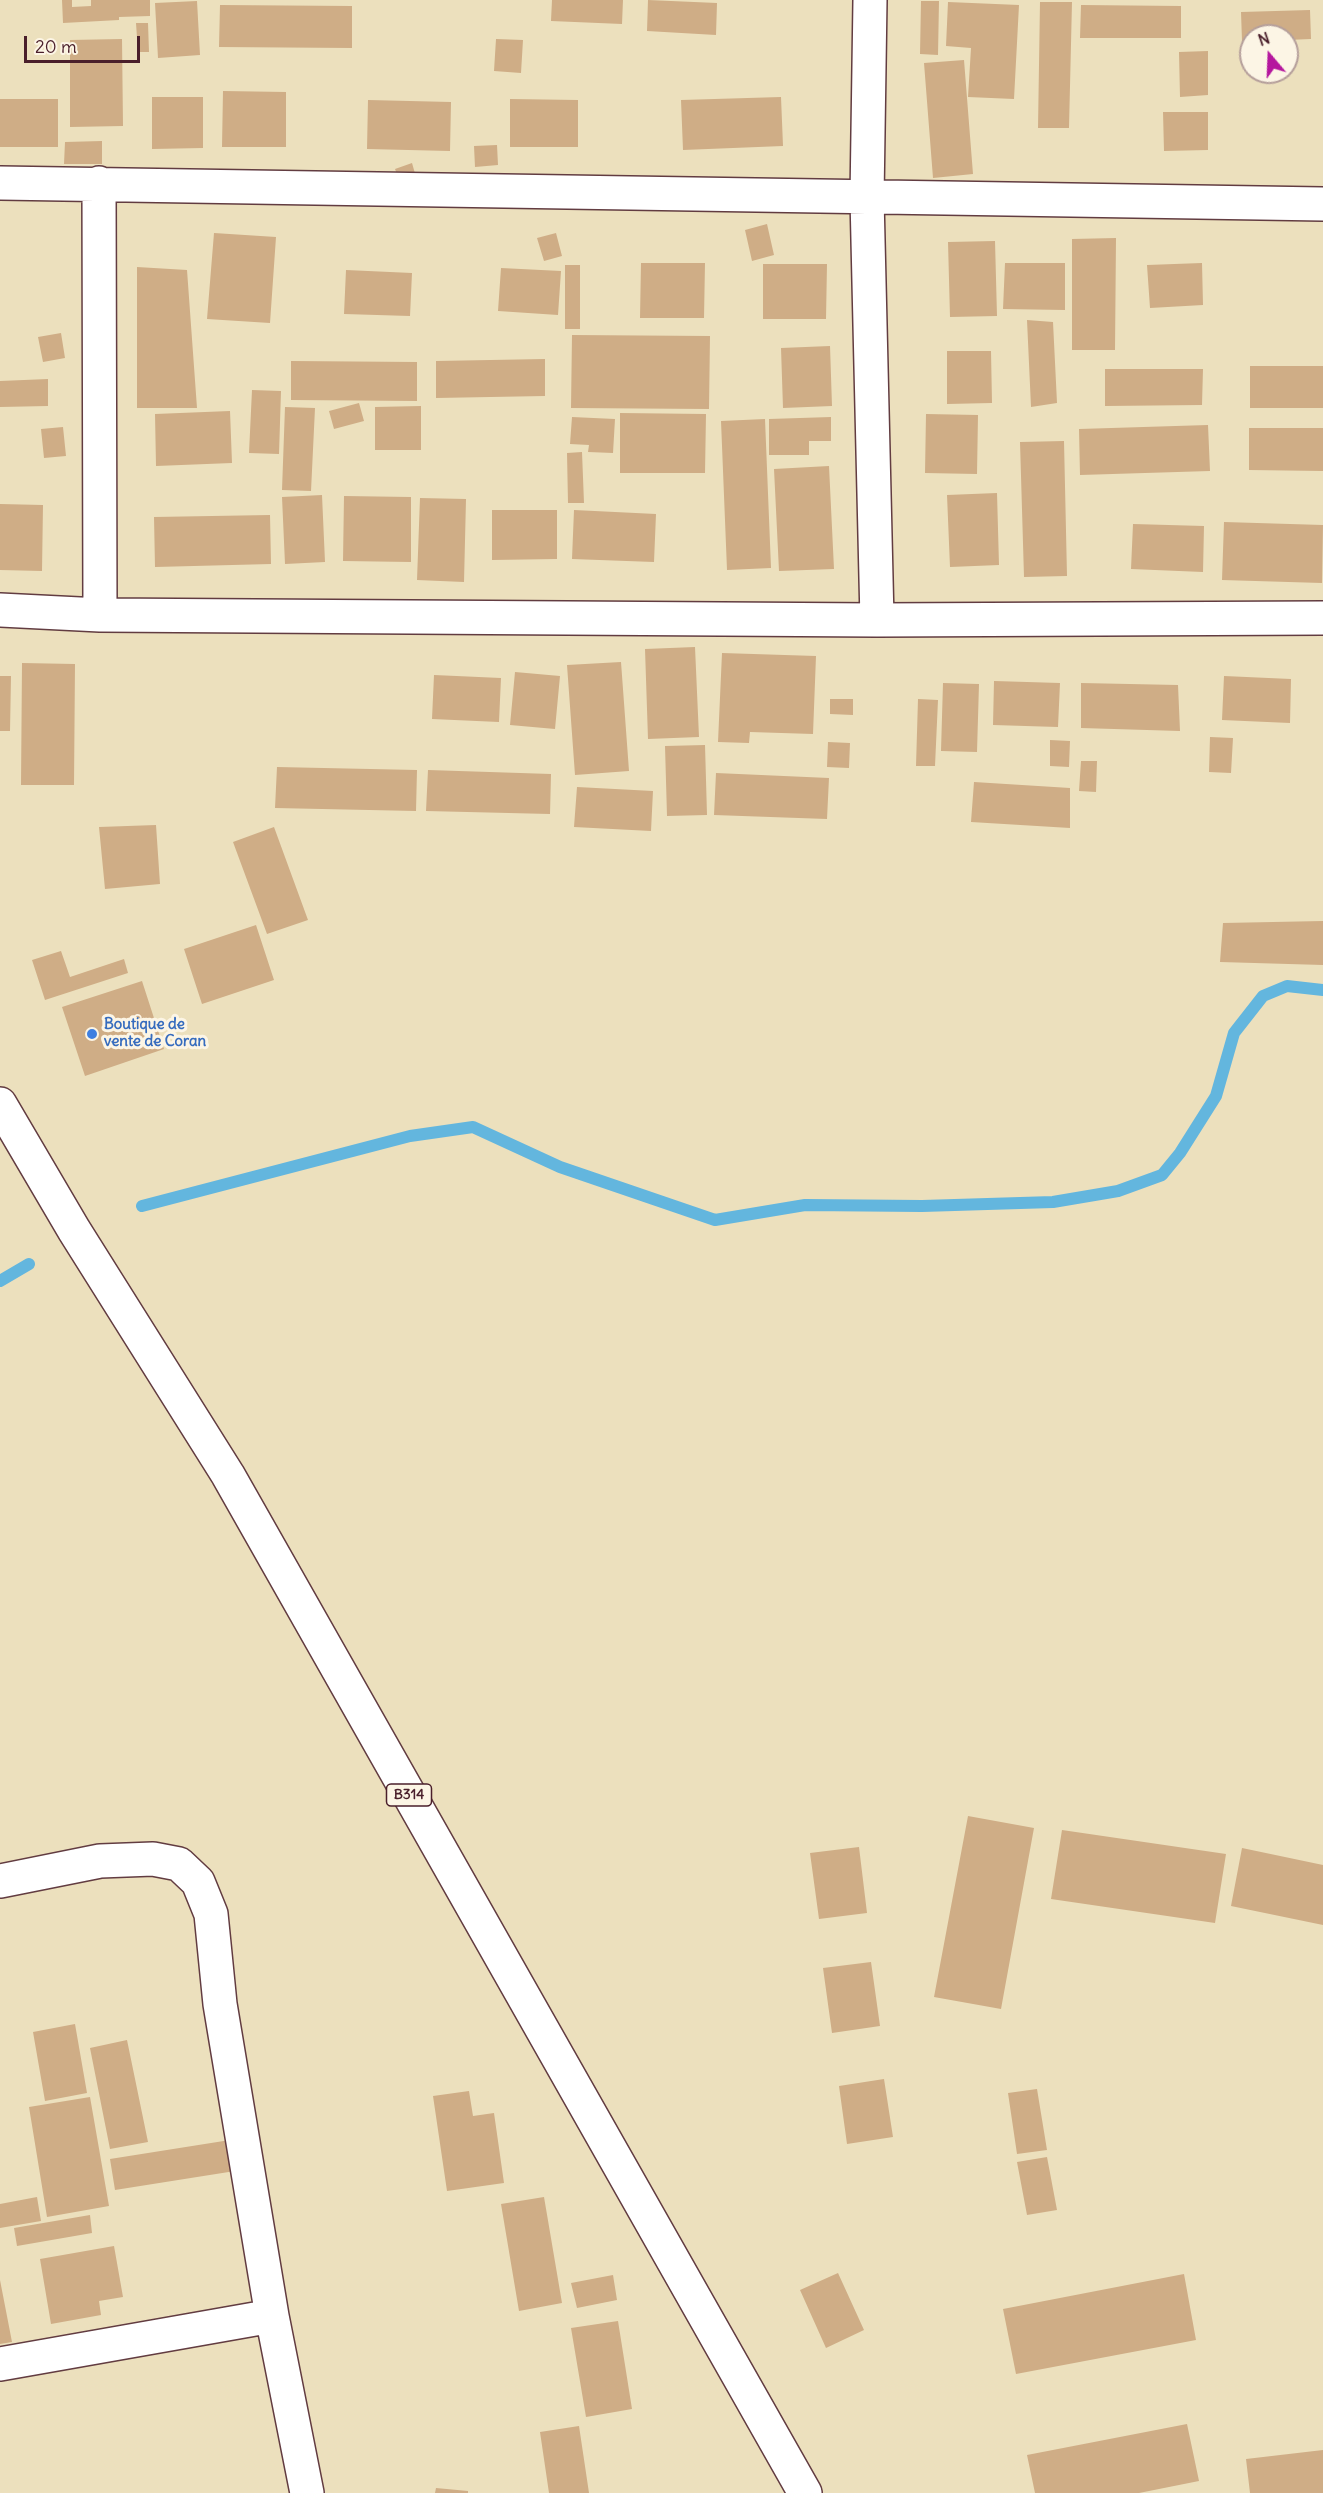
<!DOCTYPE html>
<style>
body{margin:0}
#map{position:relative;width:1323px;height:2493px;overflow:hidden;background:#ece0bd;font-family:Delius,sans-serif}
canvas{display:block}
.north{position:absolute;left:1239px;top:24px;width:60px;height:60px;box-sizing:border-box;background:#fcf5e5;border:2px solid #b59f9b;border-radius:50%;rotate:341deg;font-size:16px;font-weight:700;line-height:24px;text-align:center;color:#4a1f2b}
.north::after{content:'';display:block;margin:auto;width:21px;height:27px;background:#b5179e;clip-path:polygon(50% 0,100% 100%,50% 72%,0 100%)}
.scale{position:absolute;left:24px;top:36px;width:116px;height:27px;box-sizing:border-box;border:3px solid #4a1f2b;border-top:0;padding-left:8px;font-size:18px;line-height:21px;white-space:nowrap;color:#4a1f2b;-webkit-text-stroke:4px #fcf5e5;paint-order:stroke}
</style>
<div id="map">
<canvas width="1323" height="2493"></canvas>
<div class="north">N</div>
<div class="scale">20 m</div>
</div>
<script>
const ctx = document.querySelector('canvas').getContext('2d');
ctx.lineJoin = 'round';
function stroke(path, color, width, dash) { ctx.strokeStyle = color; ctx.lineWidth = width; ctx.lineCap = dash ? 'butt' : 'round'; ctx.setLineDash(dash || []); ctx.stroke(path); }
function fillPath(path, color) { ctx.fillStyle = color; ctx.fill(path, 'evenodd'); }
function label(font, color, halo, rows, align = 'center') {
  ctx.font = font + ' Delius,sans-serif'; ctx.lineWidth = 6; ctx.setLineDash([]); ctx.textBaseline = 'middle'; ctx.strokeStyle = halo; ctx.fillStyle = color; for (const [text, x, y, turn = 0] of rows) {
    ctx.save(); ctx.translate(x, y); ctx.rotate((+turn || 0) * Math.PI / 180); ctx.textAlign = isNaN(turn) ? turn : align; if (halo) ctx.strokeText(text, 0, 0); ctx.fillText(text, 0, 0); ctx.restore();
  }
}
const stream = new Path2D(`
 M142,1206l268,-70 63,-9 87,40 155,53 90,-15 117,1 131,-4 65,-11 44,-16 18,-22 36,-57 18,-63 29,-37 24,-10 36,4
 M0,1281l29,-17`);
const building = new Path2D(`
 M62,0h10v7l19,-1v-6h59v16l-31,1v3l-56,3z
 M552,0h71l-1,24 -71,-3z
 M648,0l69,3 -1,32 -69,-4z
 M197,1l3,54 -42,3 -3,-55z
 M921,1h18l-1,54 -18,-1z
 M948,2l71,3 -5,94 -46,-2 3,-49 -25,-2z
 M1040,2h32l-3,126h-31z
 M220,5l132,1v42l-133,-1z
 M1081,5l100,1v32h-101z
 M1310,10l1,29 -24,1v-4h-36v5h-9l-1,-29z
 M136,23h12l1,29h-11z
 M122,39l1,87 -53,1v-87z
 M496,39l27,1 -2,33 -27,-2z
 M1208,51v44l-28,2 -1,-45z
 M964,60l9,114 -40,4 -9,-115z
 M223,91l63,1v55h-64z
 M152,97h51v51l-51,1z
 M781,97l2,49 -100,4 -2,-50z
 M0,99h58v48h-58z
 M510,99l68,1v47h-68z
 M368,100l83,2 -1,49 -83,-2z
 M1163,112h45v38l-44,1z
 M102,141v23h-38l1,-22z
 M497,145l1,20 -23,2 -1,-21z
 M412,163l4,14 -16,5 -5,-13z
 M767,224l7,31 -22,6 -7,-31z
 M214,233l62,4 -6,86 -63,-4z
 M556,233l6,23 -18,5 -7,-23z
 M1116,238l-1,112h-43v-111z
 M995,241l2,75 -47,1 -2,-75z
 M641,263h64l-1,55h-64z
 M1005,263h60v47l-62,-1z
 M1202,263l1,42 -53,3 -3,-43z
 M763,264h64l-1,55h-63z
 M565,265h15v64h-15z
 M137,267l50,3 10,138h-60z
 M501,268l60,3 -3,44 -60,-4z
 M346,270l66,3 -2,43 -66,-2z
 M1027,320l26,2 4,81 -26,4z
 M61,333l4,25 -22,4 -5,-25z
 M572,335l138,1 -1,73 -138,-1z
 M830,346l2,60 -49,2 -2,-60z
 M947,351h44l1,52 -45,1z
 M545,359v37l-109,2v-37z
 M291,361l126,1v39l-126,-1z
 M1250,366h73v42h-73z
 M1105,369h98l-1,36 -97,1z
 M48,379v27l-48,1v-26z
 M252,390l29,1 -2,63 -30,-1z
 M359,403l5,18 -30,8 -5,-18z
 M421,406v44h-46v-43z
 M285,407l30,1 -4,83 -29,-1z
 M230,411l2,52 -76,3 -1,-52z
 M620,413l86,1 -1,59h-85z
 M926,414l52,1 -1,59 -52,-1z
 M572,417l43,2 -2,34 -25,-1 1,-7 -19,-1z
 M831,417v24h-22v14h-40v-36z
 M765,419l6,149 -44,2 -6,-149z
 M1208,425l2,46 -130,4 -1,-46z
 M63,427l3,29 -22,2 -3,-29z
 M1249,428h74v43l-74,-1z
 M1064,441l3,135 -43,1 -4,-135z
 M582,452l2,51h-16l-1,-50z
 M829,466l5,103 -55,2 -5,-102z
 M997,493l2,72 -49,2 -3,-72z
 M322,495l3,67 -40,2 -3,-67z
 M344,496l67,1v65l-68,-1z
 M420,498l46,1 -2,83 -47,-2z
 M0,504l43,1 -1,66 -42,-1z
 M492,510h65v49l-65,1z
 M574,510l82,4 -2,48 -82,-3z
 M270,515l1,49 -116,3 -1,-50z
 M1224,522l99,3 -1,58 -100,-3z
 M1133,524l71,2 -1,46 -72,-3z
 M695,647l4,90 -51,2 -3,-90z
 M722,653l94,3 -3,78 -63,-2 -1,11 -31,-1z
 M621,662l8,109 -54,4 -8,-110z
 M22,663l53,1 -1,121h-53z
 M515,672l45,4 -5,53 -45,-4z
 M434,675l67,3 -2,44 -67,-3z
 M0,676h11l-1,55h-10z
 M1224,676l67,3 -1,44 -68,-3z
 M994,681l66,2 -2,44 -65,-2z
 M943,683l36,1 -2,68 -36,-1z
 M1081,683l97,2 2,46 -99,-3z
 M830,699h23v16l-23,-1z
 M918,699l20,1 -3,66h-19z
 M1210,737l23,1 -2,35 -22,-1z
 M1050,740l20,1 -1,26 -19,-1z
 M828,742l22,1 -1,25 -22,-1z
 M705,745l2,70 -40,1 -2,-70z
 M1081,761h16l-1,31 -17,-1z
 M277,767l140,3 -1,41 -141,-3z
 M428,770l123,4 -1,40 -124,-3z
 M716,773l113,5 -2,41 -113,-4z
 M974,782l96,6v40l-99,-6z
 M577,787l76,4 -2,40 -77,-4z
 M156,825l4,59 -55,5 -6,-62z
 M274,827l34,93 -41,14 -34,-92z
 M1323,921v44l-103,-3 3,-39z
 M256,925l18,55 -72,24 -18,-55z
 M61,951l9,26 54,-18 4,14 -83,27 -13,-40z
 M142,981l22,68 -79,27 -23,-69z
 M968,1816l66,12 -33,181 -67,-12z
 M1062,1830l164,24 -11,69 -164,-24z
 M859,1847l8,66 -48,6 -9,-66z
 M1242,1848l81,17v60l-92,-19z
 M871,1962l9,64 -48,7 -9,-65z
 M75,2024l12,69 -42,8 -12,-69z
 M127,2040l21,102 -38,7 -20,-101z
 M884,2079l9,58 -46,7 -8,-58z
 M1037,2089l10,61 -30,4 -9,-61z
 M469,2091l4,25 21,-3 10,70 -57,8 -14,-95z
 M90,2097l19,109 -62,11 -18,-110z
 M230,2140l5,31 -120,19 -5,-31z
 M1047,2157l10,53 -30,5 -10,-53z
 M37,2197l4,24 -41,7v-24z
 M544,2197l18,106 -43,8 -18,-107z
 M90,2215l2,18 -75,13 -3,-18z
 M114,2246l9,51 -24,4 2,14 -50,9 -11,-65z
 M838,2273l26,57 -38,18 -26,-58z
 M1184,2274l12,66 -180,34 -13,-65z
 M613,2275l4,25 -40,8 -6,-25z
 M0,2280l12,62 -12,2z
 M618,2321l14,88 -46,8 -15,-89z
 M1187,2424l12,57 -60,12h-104l-8,-38z
 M579,2426l10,67h-40l-9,-61z
 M1323,2450v43h-73l-4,-34z
 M436,2488l32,3v2h-33z`);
const minor = new Path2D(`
 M870,0l-3,198 10,422
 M0,183l1323,21
 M99,183l1,432
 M0,610l100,5 777,5 446,-2
 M0,1881l100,-20 53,-2 26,5 19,18 13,32 9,90 52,312 35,177
 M0,2364l272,-48`);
const major = new Path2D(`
 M0,1104l74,126 154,245 577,1018`);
const markers = [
 [92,1034,6,"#3f7fe0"]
];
const shields = [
 [409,1795,45]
];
const shieldNames = [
 ["B314",409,1795]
];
const shopNames = [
 ["Boutique de",104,1025],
 ["vente de Coran",104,1042]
];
stroke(stream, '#63b6de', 12);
fillPath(building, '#cfad86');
stroke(minor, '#623c41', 36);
stroke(major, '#623c41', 36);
stroke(minor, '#fff', 33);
stroke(major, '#fff', 33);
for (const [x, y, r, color] of markers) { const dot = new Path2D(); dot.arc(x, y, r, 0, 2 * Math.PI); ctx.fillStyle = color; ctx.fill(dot); stroke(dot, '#fcf5e5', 2); }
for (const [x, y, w] of shields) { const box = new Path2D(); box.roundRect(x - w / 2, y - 11, w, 22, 4.5); ctx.fillStyle = '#fcf5e5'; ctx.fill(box); stroke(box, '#4a1f2b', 1.5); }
label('bold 14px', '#4a1f2b', null, shieldNames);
label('bold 15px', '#366cbe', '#fcf5e5', shopNames, 'left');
</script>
